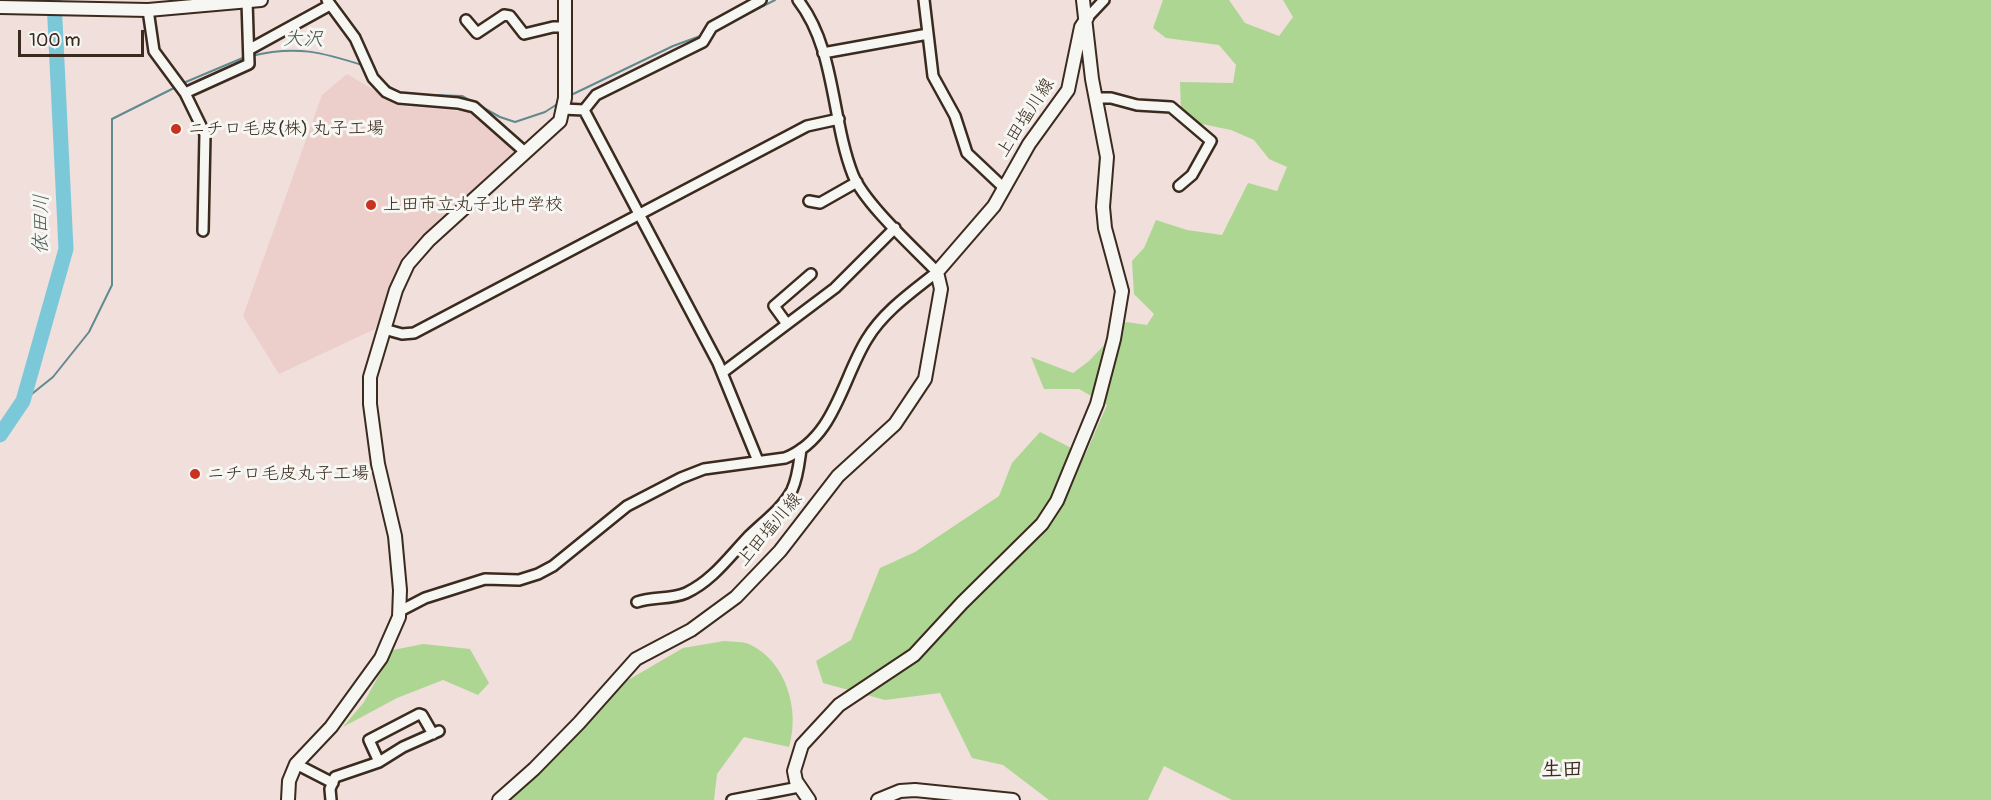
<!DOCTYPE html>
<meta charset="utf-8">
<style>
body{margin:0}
#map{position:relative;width:1991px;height:800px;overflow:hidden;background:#f0dfdb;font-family:Pangolin,sans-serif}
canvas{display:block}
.scale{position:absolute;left:18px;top:30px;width:126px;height:27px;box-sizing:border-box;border:3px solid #3b2a1e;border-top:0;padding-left:8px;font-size:18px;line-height:21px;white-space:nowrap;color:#3b2a1e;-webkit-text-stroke:4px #f6f6f2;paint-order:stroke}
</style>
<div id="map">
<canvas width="1991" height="800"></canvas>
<div class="scale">100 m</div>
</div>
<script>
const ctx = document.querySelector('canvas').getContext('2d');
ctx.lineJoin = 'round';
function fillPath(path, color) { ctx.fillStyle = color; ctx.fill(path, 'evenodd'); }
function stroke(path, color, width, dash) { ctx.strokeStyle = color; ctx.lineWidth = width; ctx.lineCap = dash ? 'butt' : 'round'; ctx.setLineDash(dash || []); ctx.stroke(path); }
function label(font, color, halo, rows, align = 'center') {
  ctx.font = font + ' Pangolin,"Klee One",sans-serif'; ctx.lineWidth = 6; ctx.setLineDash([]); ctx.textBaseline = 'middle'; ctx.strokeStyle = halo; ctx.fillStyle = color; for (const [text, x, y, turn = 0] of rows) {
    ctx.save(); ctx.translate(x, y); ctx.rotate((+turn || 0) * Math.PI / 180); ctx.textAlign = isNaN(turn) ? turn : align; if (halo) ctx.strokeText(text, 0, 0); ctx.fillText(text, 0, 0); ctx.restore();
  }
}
const built = new Path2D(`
 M347,74l54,32 70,6 47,41 -116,104 -27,72 -96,45 -36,-58 79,-221z`);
const green = new Path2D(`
 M1163,0h66l16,23 34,13 14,-19 -10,-17h708v800h-759l-68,-34 -16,34h-99l-46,-35 -31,-7 -32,-65 -55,7 -62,-17 -7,-22 35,-21 29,-72 35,-16 84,-56 13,-33 28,-31 45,23 22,-50 -28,-16h-35l-13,-32 42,16 16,-12 37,-39 21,3 7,-11 -20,-20 -2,-33 12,-13 12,-28 31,10 35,5 26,-52 29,8 10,-24 -18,-8 -15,-19 -23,-10 -34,-7 -16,-14 -1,-27 53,1 3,-18 -17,-20 -53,-7 -13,-10z
 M724,641c8,1 20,0 27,4 36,18 49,66 38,102l-45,-10 -27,37 -3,26h-206l41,-37 74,-80 60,-35z
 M423,644l47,5 19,34 -11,12 -35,-15 -46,18 -54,29 21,-25 29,-52z`);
const stream = new Path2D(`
 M714,31l61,-31
 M251,56c45,-11 71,-4 114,10
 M373,69l12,15 17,10 60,2 38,21 15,5 30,-10 14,-9
 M181,84l64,-27
 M569,96l104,-50 30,-11
 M23,401l30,-24 36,-45 23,-47v-166l64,-32`);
const river = new Path2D(`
 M0,435l23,-34 43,-152 -12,-249`);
const street = new Path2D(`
 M327,0l28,38 18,40 13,14 13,6 59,5 16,4 51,45
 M924,0l9,76 22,40 12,37 36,34
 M148,10l6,41 31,42 20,41 -2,97
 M1087,18l17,-18
 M466,20l11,13 27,-18 6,1 14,18 29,-7h12
 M250,49l80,-44
 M823,53l105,-19
 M185,93l64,-29 -2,-63
 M1096,98h15l26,7 34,2 40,34 -19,34 -13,11
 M563,109l21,1
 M584,110l134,253 40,98
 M584,110l12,-15 107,-53 9,-15 49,-27
 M809,201l11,2 37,-21
 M787,324l-13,-18 37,-32
 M384,329l18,5 12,-1 393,-207 32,-7
 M722,373l113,-85 60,-60
 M637,602c16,-6 33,-2 49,-9 26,-12 43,-36 62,-56 15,-15 34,-28 44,-47 6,-13 7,-27 9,-41
 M400,611l25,-13 60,-19 34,1 19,-6 15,-8 74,-60 54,-28 23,-9 81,-11c50,-20 57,-79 82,-119 17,-28 45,-47 70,-67 -23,-24 -72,-68 -84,-97 -22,-56 -17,-126 -55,-175
 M379,762l-10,-22 50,-26 3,1 11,19
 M296,764l37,19
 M331,800l-1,-11 5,-12 44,-15 24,-15 36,-16
 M732,800l67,-13`);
const secondary = new Path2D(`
 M0,7l148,3 113,-10
 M288,800l1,-19 7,-17 35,-37 50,-69 18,-41 1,-27 -5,-54 -17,-72 -8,-60v-27l26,-87 12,-26 21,-24 131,-119 5,-23v-98
 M499,800l35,-31 45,-46 57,-64 55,-29 45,-33 44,-46 58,-75 57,-52 30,-45 16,-90 -4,-17 57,-66 35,-62 39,-54 13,-63 6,-9
 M809,800l-13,-19 -2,-10 8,-26 37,-40 75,-50 48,-52 80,-79 15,-23 40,-97 17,-65 8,-48 -17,-63 -2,-21 4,-50 -15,-78 -9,-79
 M878,800l22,-9 15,-1 98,10`);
const markers = [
 [176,129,6,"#c8321e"],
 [371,205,6,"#c8321e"],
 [195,474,6,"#c8321e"]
];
const streetNames = [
 ["上田塩川線",1026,118,-57],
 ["上田塩川線",770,530,-50]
];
const poiNames = [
 ["ニチロ毛皮(株) 丸子工場",188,129],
 ["上田市立丸子北中学校",383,205],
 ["ニチロ毛皮丸子工場",207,474]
];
const waterNames = [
 ["大沢",303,40,1],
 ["依田川",42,224,-89]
];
const quarterNames = [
 ["生田",1562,771]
];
fillPath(built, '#eccecb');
fillPath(green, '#aed693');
stroke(stream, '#61898e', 2);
stroke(river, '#7bc8d9', 15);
stroke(street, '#3b2a1e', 14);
stroke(secondary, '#3b2a1e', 16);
stroke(street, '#f6f6f2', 9);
stroke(secondary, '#f6f6f2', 12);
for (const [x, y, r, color] of markers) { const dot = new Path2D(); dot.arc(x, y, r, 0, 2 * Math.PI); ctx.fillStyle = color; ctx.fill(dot); stroke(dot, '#f6f6f2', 2); }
label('18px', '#3b2a1e', '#f6f6f2', streetNames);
label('18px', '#3b2a1e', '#f6f6f2', poiNames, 'left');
label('italic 20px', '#4e5956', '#f6f6f2', waterNames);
label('bold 21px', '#3b2a1e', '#f6f6f2', quarterNames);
</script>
